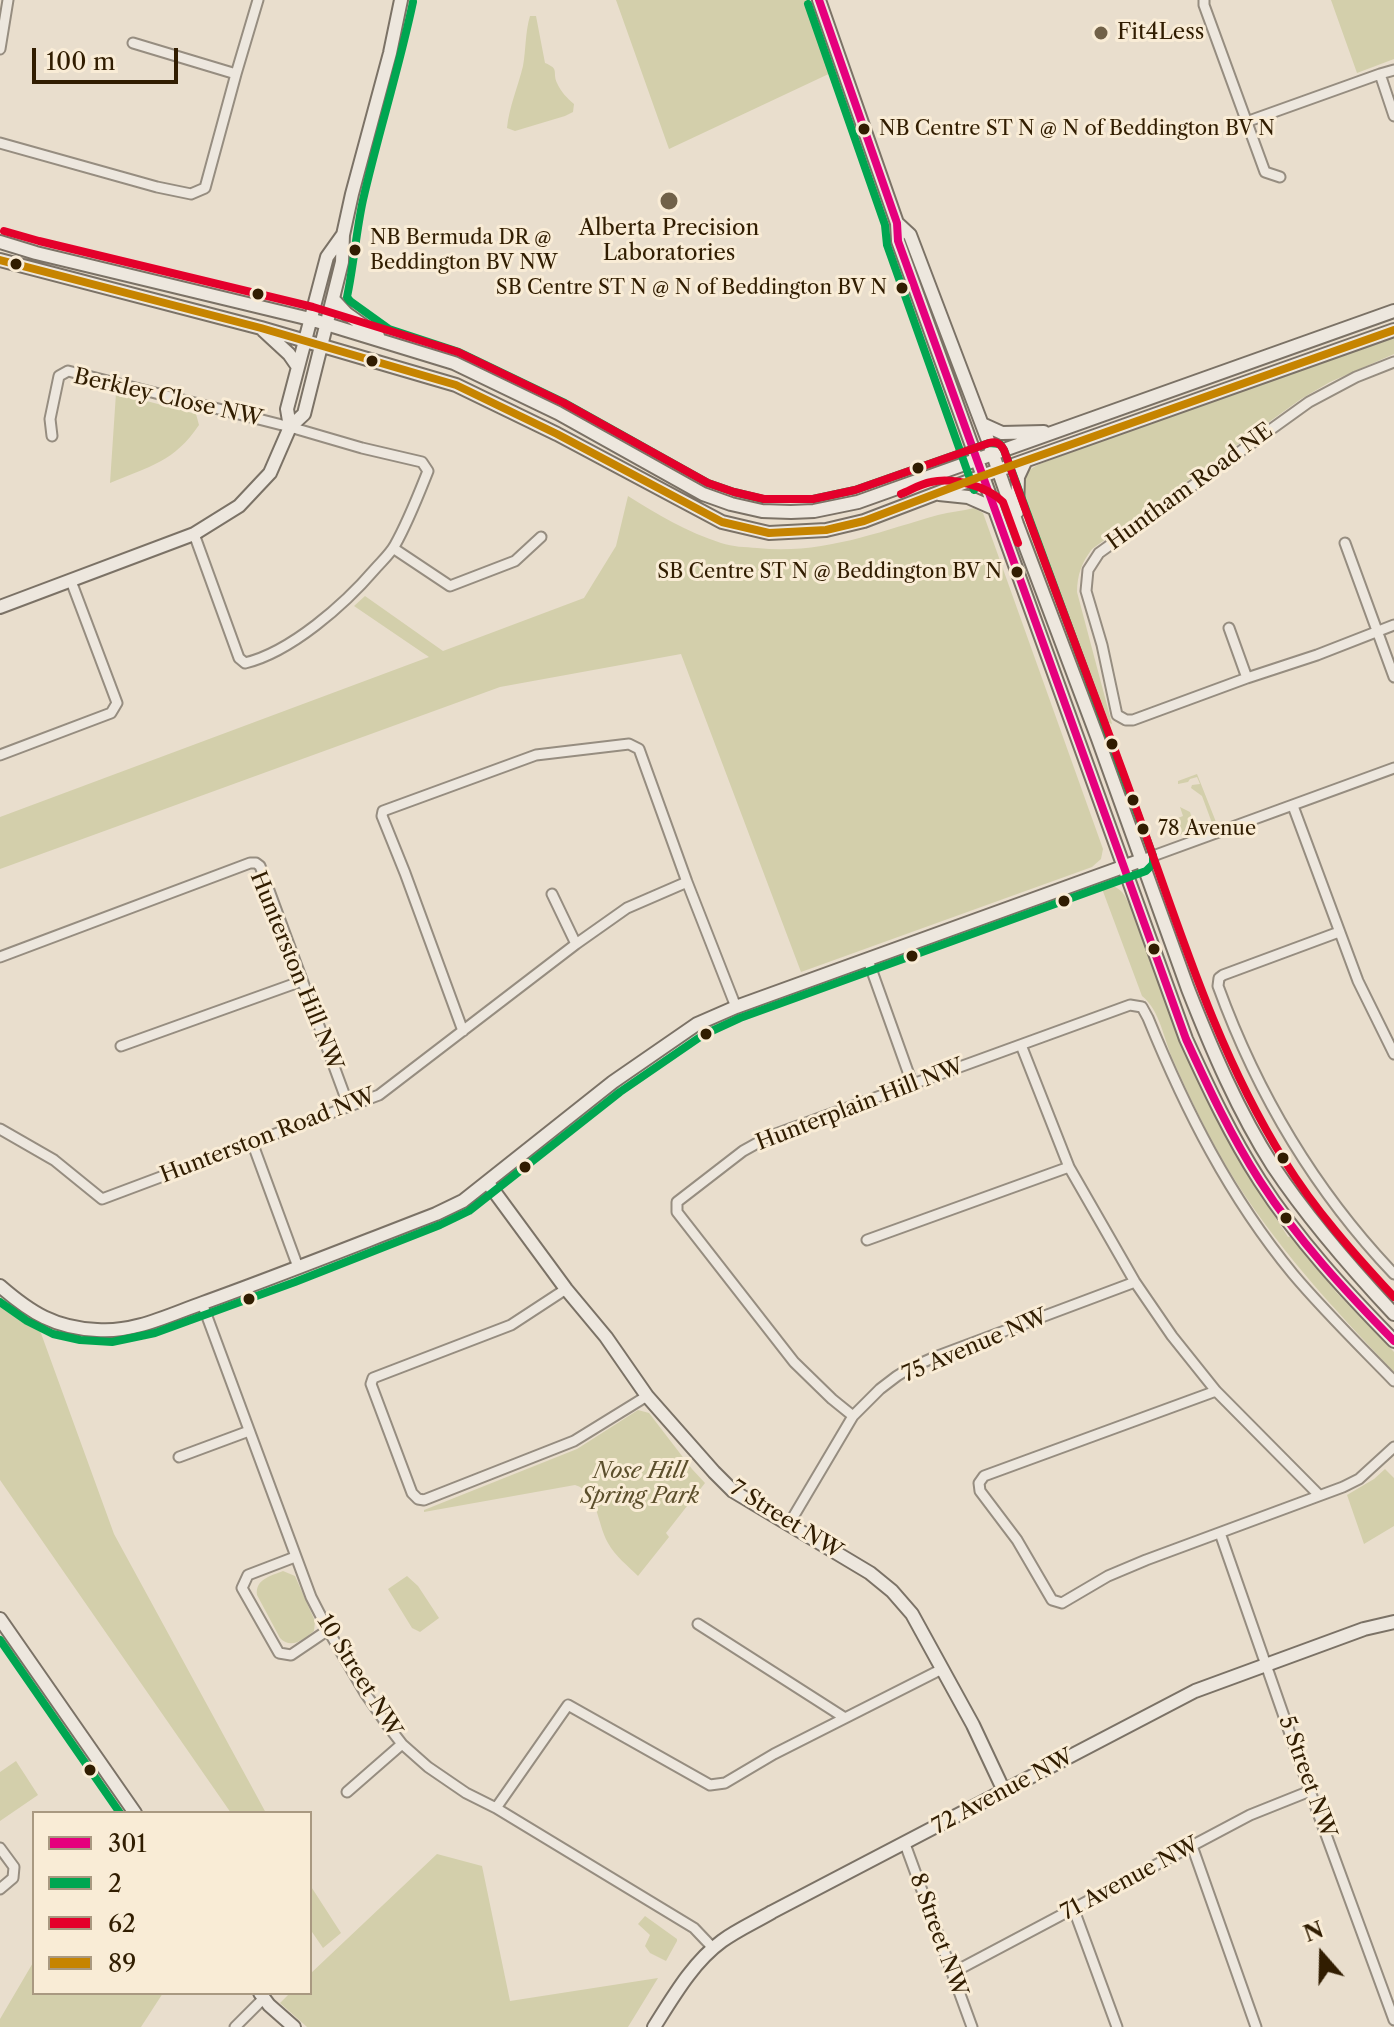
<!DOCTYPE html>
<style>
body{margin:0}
#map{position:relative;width:1394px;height:2027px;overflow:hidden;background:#e9decd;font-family:"Libre Caslon Text",serif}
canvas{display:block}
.legend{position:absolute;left:32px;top:1811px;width:280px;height:184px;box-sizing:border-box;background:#f9ecd6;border:2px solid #a99981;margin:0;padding:10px 14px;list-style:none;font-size:24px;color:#311d01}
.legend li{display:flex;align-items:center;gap:16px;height:40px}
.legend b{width:40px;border:2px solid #a99981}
.north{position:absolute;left:1282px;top:1915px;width:80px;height:80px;-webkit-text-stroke:6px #f9ecd6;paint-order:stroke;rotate:340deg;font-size:22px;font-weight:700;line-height:32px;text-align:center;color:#311d01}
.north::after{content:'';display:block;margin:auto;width:28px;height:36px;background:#311d01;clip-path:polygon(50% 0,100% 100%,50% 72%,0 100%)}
.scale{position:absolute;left:32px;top:48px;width:146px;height:36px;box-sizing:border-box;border:4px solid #311d01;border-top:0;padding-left:10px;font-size:24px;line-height:28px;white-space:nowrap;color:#311d01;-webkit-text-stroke:6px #f9ecd6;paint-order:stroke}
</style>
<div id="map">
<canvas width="1394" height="2027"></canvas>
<ul class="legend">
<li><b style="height:10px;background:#e5007d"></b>301</li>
<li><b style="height:10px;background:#00a651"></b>2</li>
<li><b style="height:10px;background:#e4002b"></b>62</li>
<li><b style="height:10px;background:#c68400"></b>89</li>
</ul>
<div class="north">N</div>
<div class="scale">100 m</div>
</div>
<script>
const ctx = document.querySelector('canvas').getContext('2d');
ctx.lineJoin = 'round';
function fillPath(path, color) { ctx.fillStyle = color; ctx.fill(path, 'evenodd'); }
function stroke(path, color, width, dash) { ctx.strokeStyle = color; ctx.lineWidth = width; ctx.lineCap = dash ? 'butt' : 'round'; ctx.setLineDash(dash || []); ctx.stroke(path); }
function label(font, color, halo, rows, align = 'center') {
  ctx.font = font + ' "Libre Caslon Text",serif'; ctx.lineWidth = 6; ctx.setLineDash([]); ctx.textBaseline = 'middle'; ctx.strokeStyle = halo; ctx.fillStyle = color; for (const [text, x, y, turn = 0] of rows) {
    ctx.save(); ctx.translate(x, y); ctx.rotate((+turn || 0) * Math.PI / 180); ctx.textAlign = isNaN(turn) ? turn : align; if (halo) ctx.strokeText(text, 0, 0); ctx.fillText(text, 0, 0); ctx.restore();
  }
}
const green = new Path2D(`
 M616,0h192l27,71 -166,78z
 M1331,0h63v59l-37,14z
 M530,16h6l9,47c15,6 7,9 12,20 4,9 10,15 17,21l-1,8 -8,4 -50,15 -8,-3c2,-21 11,-41 16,-62 3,-16 2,-33 7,-50z
 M1394,337v17l-64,28 -29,17 -209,150c-10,13 -15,26 -15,43l35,132 -15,-6 -7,-9c-14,-41 -78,-195 -67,-230 4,-13 24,-17 35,-22z
 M116,393l80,21 3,11c-25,37 -49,41 -89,58z
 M628,496c30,19 59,36 93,47 12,4 24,4 36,5 64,7 121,-16 181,-33 12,-3 24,-4 36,-7l9,5 120,336 -2,10 -9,8 -291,105 -120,-318 -181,33 -500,182v-52l429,-160 -75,-51 11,-10 78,55 141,-53 32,-52z
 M1197,774l19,48 -4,1 -10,-27 -11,-8 1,-3 8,-1 -3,-7 -7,2 -2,3 -10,2v-3z
 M1180,807l10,5 4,13 -2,6 -13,4 -6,-15 10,-4z
 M1109,885c15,3 17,14 23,25l52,140 25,55 30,55 49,77 3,-1 45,56 58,60v20c-61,-64 -120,-127 -166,-203 -21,-35 -38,-71 -55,-109 -9,-20 -13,-50 -31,-64l-41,-110z
 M0,1299l14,13 24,13 76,209 152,279h-35l-231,-333z
 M638,1410l11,3 43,56 13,14 -39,50 3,4 -31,39c-10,-10 -23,-20 -30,-33 -11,-19 -10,-51 -33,-58l-151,27v-2l153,-61z
 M1385,1469l9,9v48l-30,18 -17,-49 27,-16z
 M283,1571l12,5 20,45 -1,10c-10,8 -23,19 -34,7l-23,-43c-2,-16 14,-19 26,-24z
 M407,1576l11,10 21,32 -19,14 -8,-4 -24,-39z
 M16,1761l22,34 -38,26v-49z
 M437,1854l45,12 28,135 148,-23 -30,49h-321l-27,-24 10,-10h20v-19z
 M310,1885l31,48 -18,15 -13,-19z
 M645,1916l32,23v2l-11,20 -16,-8 -5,-7 5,-11 -12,-11z
 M34,1961v32h129l-22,34h-141v-8z`);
const street = new Path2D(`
 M1204,0v5l61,167 15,5
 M133,43l103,31
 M0,49l8,-49
 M1394,70l-14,4 14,42
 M1246,122l134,-48
 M0,143l157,44 34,7 14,-6 31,-114 22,-74
 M1394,362l-38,15 -47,25 -210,151 -11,17 -2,21 16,54 15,70 9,5h7l114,-42 70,-23 77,-30
 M52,436l-2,-17 9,-43 9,-5 222,56 72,21 60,14 6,9c-10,25 -20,51 -33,74 -5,9 -13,16 -20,24 -30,35 -84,83 -130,94l-6,-5 -45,-124
 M1345,543l49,134
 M393,548l57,38 65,-25 26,-24
 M1229,628l18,50
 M0,755l111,-42 6,-10 -46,-122
 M1293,806l65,175 36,73
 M1142,860l252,-92
 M552,894l24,50
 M1339,932l-116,43 -4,3 -1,8c39,107 97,205 176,288
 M0,957l250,-94h6l4,3 89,241
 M868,960l44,123
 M463,1031l-58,-158 -23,-57 1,-5 153,-56 93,-11 10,5 48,133 49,125
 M1021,1045l48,122 66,115 37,54 44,55 103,104
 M121,1046l181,-65
 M0,1129l54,31 48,39 277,-104 197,-151 51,-36 60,-26
 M252,1142l46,125
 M867,1240l202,-73
 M566,1289l-55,36 -138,53 -2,6 41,109 6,6 6,1 150,-59 73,-45
 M202,1303l109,294 17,33 37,63 23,33 14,18 26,23 38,26 30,15 198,120 19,20
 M1216,1391l-232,85 -5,7 1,8 37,49 35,60 10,3 46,-27 38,-16 197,-73 16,-8 35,-32
 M853,1416l-21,-17 -38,-37 -117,-150v-10l66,-51 27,-15 360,-131 12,2 6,11c38,93 81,178 145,256 31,37 67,72 101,107
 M179,1457l70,-26
 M789,1524l64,-108 27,-27 17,-13 13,-8 25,-11 200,-75
 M1220,1533l90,258 84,229
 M295,1557l-47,18 -6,13 37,65 12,2 37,-25
 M698,1624l147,94
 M347,1792l55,-48
 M496,1808l72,-103 142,80 15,-2 49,-29 168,-85
 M905,1844l67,183
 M1192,1846l64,181
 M0,1848l14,19 -1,11 -13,11
 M1074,1910l43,117
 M952,1973l298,-158 60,-24
 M235,2027l29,-29`);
const secondary = new Path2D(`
 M819,0l78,223 1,18 288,798c22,48 45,97 74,142 38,59 85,110 134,160
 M897,223l13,12 79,208 28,81 81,215 90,250c24,61 50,122 85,177 36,54 77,101 121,148
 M0,242l36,11 274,66 144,44 104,50 145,81 28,10 31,7 29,1 23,-1 44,-9 536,-191
 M0,260l261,68 195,57 101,49 165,88 47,11 57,-3 38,-9 118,-45 412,-146
 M334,300l13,14 31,22
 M263,330l26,24 9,13
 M982,424l20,9 42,-1
 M290,427l-3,-18 40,-152 15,-21
 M939,494l29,3 25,11
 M1017,512l1,-35 7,-15
 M0,607l194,-73 45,-28 31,-33 20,-46 14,-13 38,-152 1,-27 9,-41 38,-141 11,-53
 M488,1183l78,106 40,48 41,59 67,76 19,19 137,82 22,18 20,23 61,111 31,66
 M0,1286c31,27 55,42 97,44 37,3 72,-15 106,-27 78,-28 155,-59 233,-89l27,-13 150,-119 84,-58 39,-17 406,-147
 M0,1619l135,194
 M260,1993l9,12 25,22
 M654,2027c19,-30 39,-65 68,-86 15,-11 33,-19 50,-29l423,-221 169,-62 30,-7`);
const bus1 = new Path2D(`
 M819,0l78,223 1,18 288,798c22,48 45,97 74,142 38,59 85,110 134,160`);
const bus2 = new Path2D(`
 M808,4l77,221 2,20 87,245
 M0,1302l27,19 26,13 27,6 32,2 43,-9 140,-51 145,-57 29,-14 151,-119 83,-57 37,-17 406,-147 7,-7v-8l-149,-406 -4,-6 -11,-1 -134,47 -42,9h-50l-29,-7 -26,-9 -145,-81 -104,-50 -70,-23 -39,-28 -3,-4c7,-33 9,-65 16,-97 15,-66 36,-131 50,-198
 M0,1640l120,173`);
const bus3 = new Path2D(`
 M4,231l35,10 274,66 145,45 106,51 144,80 26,9 30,7h49l42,-9 134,-47c7,-2 12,1 15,7 41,116 86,231 128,347 45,123 82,251 152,363 31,50 70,94 110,137
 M901,494c10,-4 19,-10 30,-12 22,-5 56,4 72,20l15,41`);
const bus4 = new Path2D(`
 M0,260l261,68 195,57 101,49 165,88 47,11 57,-3 38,-9 118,-45 412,-146`);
const markers = [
 [1101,33,8,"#716148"],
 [864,129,7,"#311d01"],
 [669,201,10,"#716148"],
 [355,250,7,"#311d01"],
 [16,264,7,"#311d01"],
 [902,288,7,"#311d01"],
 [258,294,7,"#311d01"],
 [372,361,7,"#311d01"],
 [918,468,7,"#311d01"],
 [1017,572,7,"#311d01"],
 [1112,744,7,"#311d01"],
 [1133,800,7,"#311d01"],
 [1143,829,7,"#311d01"],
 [1064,901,7,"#311d01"],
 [1154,949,7,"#311d01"],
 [912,956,7,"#311d01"],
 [706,1034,7,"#311d01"],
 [1283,1158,7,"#311d01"],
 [525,1167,7,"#311d01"],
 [1286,1218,7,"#311d01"],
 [249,1299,7,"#311d01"],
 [90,1770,7,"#311d01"]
];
const busNames = [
 ["NB Centre ST N @ N of Beddington BV N",879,129],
 ["NB Bermuda DR @",370,238],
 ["Beddington BV NW",370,263],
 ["SB Centre ST N @ N of Beddington BV N",887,288,"right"],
 ["SB Centre ST N @ Beddington BV N",1002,572,"right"],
 ["78 Avenue",1158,829]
];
const poiNames = [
 ["Fit4Less",1117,33],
 ["Alberta Precision",669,229,"center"],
 ["Laboratories",669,254,"center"]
];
const streetNames = [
 ["Berkley Close NW",168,398,13],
 ["Huntham Road NE",1190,487,-36],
 ["Hunterston Hill NW",296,971,68],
 ["Hunterplain Hill NW",860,1105,-21],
 ["Hunterston Road NW",268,1136,-21],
 ["75 Avenue NW",975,1346,-23],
 ["7 Street NW",786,1520,32],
 ["10 Street NW",359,1676,58],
 ["5 Street NW",1307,1777,70],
 ["72 Avenue NW",1003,1792,-28],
 ["71 Avenue NW",1130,1879,-28],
 ["8 Street NW",938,1935,70]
];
const parkNames = [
 ["Nose Hill",640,1472],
 ["Spring Park",640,1497]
];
fillPath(green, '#d3cfab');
stroke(street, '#968d80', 13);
stroke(secondary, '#7b7266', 16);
stroke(street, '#ede7de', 9);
stroke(secondary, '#ede7de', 12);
stroke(bus1, '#e5007d', 8);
stroke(bus2, '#00a651', 8);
stroke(bus3, '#e4002b', 8);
stroke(bus4, '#c68400', 8);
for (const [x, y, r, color] of markers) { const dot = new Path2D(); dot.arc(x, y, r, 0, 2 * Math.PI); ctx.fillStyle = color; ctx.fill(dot); stroke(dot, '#f9ecd6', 3); }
label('20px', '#311d01', '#f9ecd6', busNames, 'left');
label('22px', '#311d01', '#f9ecd6', poiNames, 'left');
label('22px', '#311d01', '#f9ecd6', streetNames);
label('italic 22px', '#5c4f2c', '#f9ecd6', parkNames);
</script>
